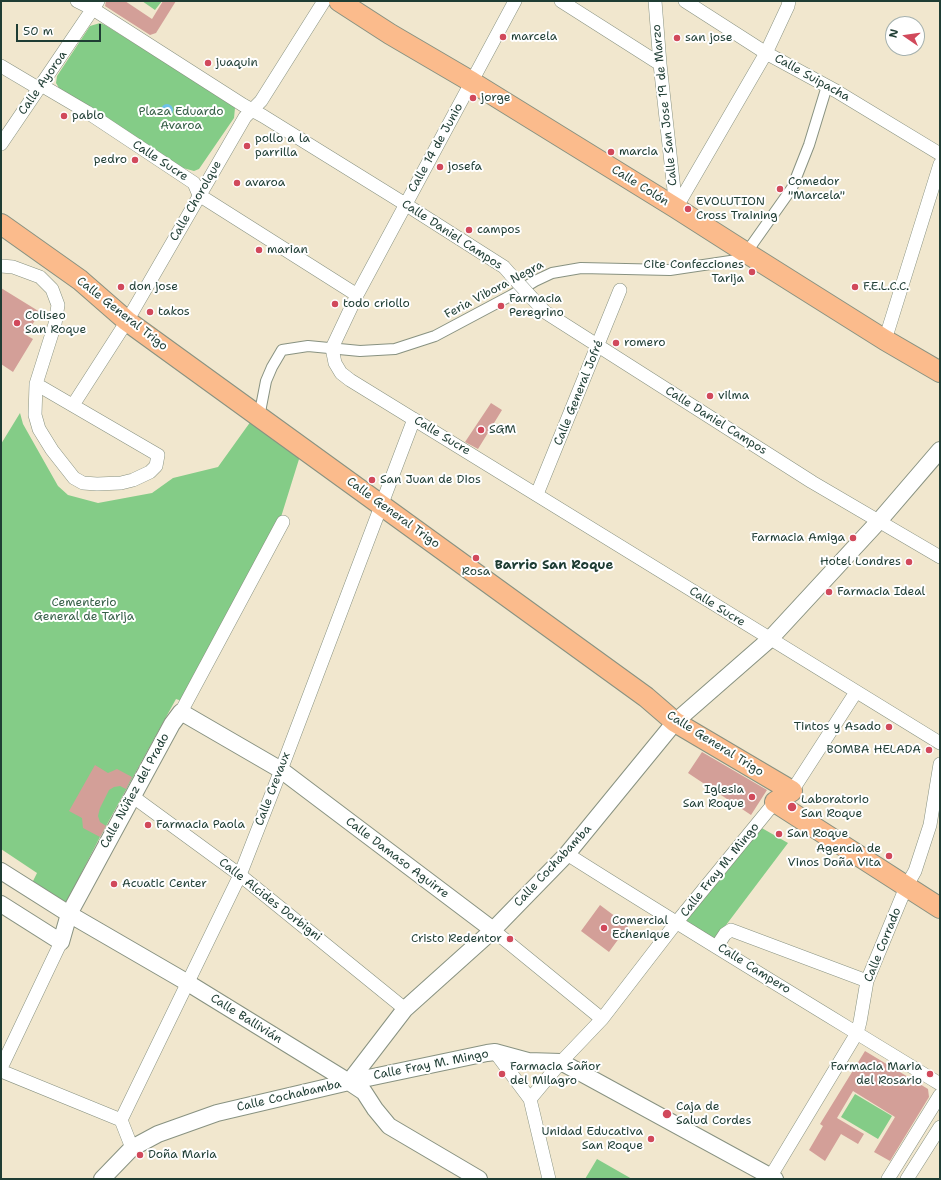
<!DOCTYPE html>
<meta charset="utf-8">
<style>
body{margin:0}
#map{position:relative;width:941px;height:1180px;overflow:hidden;background:#f1e7ce;font-family:"Shantell Sans",sans-serif}
canvas{display:block}
.frame{position:absolute;inset:0;border:2px solid #1f3d34;pointer-events:none}
.north{position:absolute;left:885px;top:16px;width:40px;height:40px;box-sizing:border-box;background:#fff;border:1px solid #a5b1ae;border-radius:50%;rotate:283deg;font-size:11px;font-weight:700;line-height:16px;text-align:center;color:#1f3d34}
.north::after{content:'';display:block;margin:auto;width:14px;height:18px;background:#d1495b;clip-path:polygon(50% 0,100% 100%,50% 72%,0 100%)}
.scale{position:absolute;left:16px;top:24px;width:85px;height:18px;box-sizing:border-box;border:2px solid #1f3d34;border-top:0;padding-left:5px;font-size:12px;line-height:14px;white-space:nowrap;color:#1f3d34;-webkit-text-stroke:3px #fff;paint-order:stroke}
</style>
<div id="map">
<canvas width="941" height="1180"></canvas>
<div class="frame"></div>
<div class="north">N</div>
<div class="scale">50 m</div>
</div>
<script>
const ctx = document.querySelector('canvas').getContext('2d');
ctx.lineJoin = 'round';
function fillPath(path, color) { ctx.fillStyle = color; ctx.fill(path, 'evenodd'); }
function stroke(path, color, width, dash) { ctx.strokeStyle = color; ctx.lineWidth = width; ctx.lineCap = dash ? 'butt' : 'round'; ctx.setLineDash(dash || []); ctx.stroke(path); }
function label(font, color, halo, rows, align = 'center') {
  ctx.font = font + ' "Shantell Sans",sans-serif'; ctx.lineWidth = 4; ctx.setLineDash([]); ctx.textBaseline = 'middle'; ctx.strokeStyle = halo; ctx.fillStyle = color; for (const [text, x, y, turn = 0] of rows) {
    ctx.save(); ctx.translate(x, y); ctx.rotate((+turn || 0) * Math.PI / 180); ctx.textAlign = isNaN(turn) ? turn : align; if (halo) ctx.strokeText(text, 0, 0); ctx.fillText(text, 0, 0); ctx.restore();
  }
}
const green = new Path2D(`
 M142,1h20l-7,9z
 M100,23l5,2 127,79 3,4 -1,10 -35,51 -5,2 -11,-3 -124,-80 -3,-5 1,-7 33,-50z
 M20,413l3,11 35,62 10,9 30,8 54,-10 21,-15 45,-11 33,-46 49,35 -19,61 -99,184 -6,-2 -76,138 -34,66 -34,-20 5,-10 -36,-24v-405z
 M760,827l28,16 -74,98 -30,-22z
 M855,1094l37,22 -14,23 -37,-22z
 M597,1159l35,20h-47z`);
const water = new Path2D(`
 M161 110a6 6 0 1 1 12 0a6 6 0 1 1-12 0Z`);
const building = new Path2D(`
 M106,1h19l27,18 11,-18h13l-20,32 -6,2 -45,-29z
 M1,288l39,24 -14,23 7,4 -20,33 -12,-8z
 M491,403l11,7 -24,39 -13,-7z
 M702,752l65,38 -16,25 -63,-42z
 M95,765l13,8 9,-4 15,8 -6,12 -6,-3 -6,1 -5,3 -9,18 -2,8 2,6 6,4 -6,11 -17,-9 -1,-10 -13,-7z
 M600,905l28,21 -19,26 -28,-21z
 M865,1051l63,38 1,8 -39,64 -16,-9 21,-35 -42,-26 -16,27 27,16 -6,10 -17,-10 -16,27 -16,-11 14,-24 -3,-2z`);
const pedestrian = new Path2D(`
 M259,417l7,-36 6,-14 10,-17 26,-4 52,5 35,-2 40,-13 77,-41 23,-14 17,-8 29,-5 89,2 67,-10 14,-14 41,-58 17,-43 18,-59`);
const minor = new Path2D(`
 M77,1l16,8 150,96 20,11 142,88 99,63 7,8
 M515,1l-158,294 -25,53 3,15 6,10 9,7 590,363
 M561,1l99,63
 M655,1l5,63 16,144
 M685,1l81,52 70,38 104,63
 M1,66l37,22
 M41,85l46,27 107,71 5,12 158,100
 M1,144l97,-143
 M676,208l90,-155 22,-47 1,-5
 M1,266l12,1 27,10 12,12 6,16 -3,19 -19,60 -1,31 4,14 13,21 22,28 9,5 14,1 24,-1 12,-3 17,-8 6,-6 2,-11 -122,-71
 M532,298l13,14 267,170 128,75
 M885,340l55,-176
 M73,405l54,-84 118,-204 16,-16 63,-100
 M537,494l83,-204
 M181,712l102,-190
 M792,791l64,-99
 M132,796l108,79 165,134
 M567,854c123,78 249,154 373,230
 M493,930l109,89
 M717,946l8,-12 6,-4 136,51
 M495,1052l35,47 19,80
 M1,1068l60,-126
 M1,1071l120,49
 M530,1099l31,-37 41,-43 74,-96 99,-121
 M132,1148l-11,-28 119,-245 41,-105 133,-351
 M769,1179l88,-146 3,-11 7,-41 39,-94 9,-16 15,-46 10,-61
 M888,1179l52,-84
 M907,1179l33,-52`);
const tertiary = new Path2D(`
 M1,871l68,43 119,69 161,99 15,10 11,17 14,17 90,53
 M1,904l60,38 8,-28 103,-190 9,-12 100,58 212,160
 M349,1082l56,-73 88,-79 74,-76 108,-132 95,-83 109,-118 61,-71
 M102,1179l30,-31 26,-14 59,-21 132,-31 138,-29 8,-1 33,9 33,1 214,117`);
const primary = new Path2D(`
 M339,1l51,33 82,48 204,126 69,44 140,88 55,32
 M1,224l79,56 47,41 519,376 29,25 117,69 -17,11 165,106`);
const minorBridge = new Path2D(`
 M511,275l21,23`);
const markers = [
 [503,37,4,"#d1495b"],
 [677,38,4,"#d1495b"],
 [208,63,4,"#d1495b"],
 [473,98,4,"#d1495b"],
 [64,116,4,"#d1495b"],
 [247,146,4,"#d1495b"],
 [611,152,4,"#d1495b"],
 [135,160,4,"#d1495b"],
 [440,167,4,"#d1495b"],
 [237,183,4,"#d1495b"],
 [780,189,4,"#d1495b"],
 [688,209,4,"#d1495b"],
 [469,230,4,"#d1495b"],
 [259,250,4,"#d1495b"],
 [752,272,4,"#d1495b"],
 [121,287,4,"#d1495b"],
 [855,287,4,"#d1495b"],
 [335,304,4,"#d1495b"],
 [501,306,4,"#d1495b"],
 [150,312,4,"#d1495b"],
 [17,323,4,"#d1495b"],
 [616,343,4,"#d1495b"],
 [710,396,4,"#d1495b"],
 [481,430,4,"#d1495b"],
 [372,480,4,"#d1495b"],
 [853,538,4,"#d1495b"],
 [476,558,4,"#d1495b"],
 [909,562,4,"#d1495b"],
 [829,592,4,"#d1495b"],
 [889,727,4,"#d1495b"],
 [929,750,4,"#d1495b"],
 [752,797,4,"#d1495b"],
 [792,807,5,"#d1495b"],
 [148,825,4,"#d1495b"],
 [779,834,4,"#d1495b"],
 [889,856,4,"#d1495b"],
 [114,884,4,"#d1495b"],
 [604,928,4,"#d1495b"],
 [510,939,4,"#d1495b"],
 [502,1074,4,"#d1495b"],
 [930,1074,4,"#d1495b"],
 [667,1114,5,"#d1495b"],
 [651,1139,4,"#d1495b"],
 [140,1155,4,"#d1495b"]
];
const poiNames = [
 ["marcela",511,37],
 ["san jose",685,38],
 ["juaquin",216,63],
 ["jorge",481,98],
 ["pablo",72,116],
 ["pollo a la",255,139],
 ["parrilla",255,153],
 ["marcia",619,152],
 ["pedro",127,160,"right"],
 ["josefa",448,167],
 ["Comedor",788,182],
 ["\"Marcela\"",788,196],
 ["avaroa",245,183],
 ["EVOLUTION",696,202],
 ["Cross Training",696,216],
 ["campos",477,230],
 ["marian",267,250],
 ["Cite Confecciones",744,265,"right"],
 ["Tarija",744,279,"right"],
 ["don jose",129,287],
 ["F.E.L.C.C.",863,287],
 ["Farmacia",509,299],
 ["Peregrino",509,313],
 ["todo criollo",343,304],
 ["takos",158,312],
 ["Coliseo",25,316],
 ["San Roque",25,330],
 ["romero",624,343],
 ["vilma",718,396],
 ["SGM",489,430],
 ["San Juan de Dios",380,480],
 ["Farmacia Amiga",845,538,"right"],
 ["Hotel Londres",901,562,"right"],
 ["Rosa",476,572,"center"],
 ["Farmacia Ideal",837,592],
 ["Tintos y Asado",881,727,"right"],
 ["BOMBA HELADA",921,750,"right"],
 ["Iglesia",744,790,"right"],
 ["San Roque",744,804,"right"],
 ["Laboratorio",801,800],
 ["San Roque",801,814],
 ["Farmacia Paola",156,825],
 ["San Roque",787,834],
 ["Agencia de",881,849,"right"],
 ["Vinos Doña Vita",881,863,"right"],
 ["Acuatic Center",122,884],
 ["Comercial",612,921],
 ["Echenique",612,935],
 ["Cristo Redentor",502,939,"right"],
 ["Farmacia Sañor",510,1067],
 ["del Milagro",510,1081],
 ["Farmacia Maria",922,1067,"right"],
 ["del Rosario",922,1081,"right"],
 ["Caja de",676,1107],
 ["Salud Cordes",676,1121],
 ["Unidad Educativa",643,1132,"right"],
 ["San Roque",643,1146,"right"],
 ["Doña Maria",148,1155]
];
const streetNames = [
 ["Calle Suipacha",812,78,29],
 ["Calle Ayoroa",43,83,-55],
 ["Calle San Jose 19 de Marzo",665,105,-96],
 ["Calle 14 de Junio",436,148,-61],
 ["Calle Sucre",160,161,33],
 ["Calle Colón",640,186,32],
 ["Calle Chorolque",196,201,-60],
 ["Calle Daniel Campos",452,235,33],
 ["Feria Vibora Negra",494,290,-28],
 ["Calle General Trigo",122,314,38],
 ["Calle General Jofré",579,393,-68],
 ["Calle Daniel Campos",716,421,32],
 ["Calle Sucre",442,436,31],
 ["Calle General Trigo",393,513,36],
 ["Calle Sucre",717,607,32],
 ["Calle General Trigo",715,744,32],
 ["Calle Crevaux",273,789,-69],
 ["Calle Núñez del Prado",135,791,-61],
 ["Calle Damaso Aguirre",397,858,37],
 ["Calle Cochabamba",553,866,-47],
 ["Calle Fray M. Mingo",720,870,-51],
 ["Calle Alcides Dorbigni",270,900,38],
 ["Calle Corrado",883,945,-68],
 ["Calle Campero",754,969,32],
 ["Calle Ballivián",246,1019,32],
 ["Calle Fray M. Mingo",431,1065,-11],
 ["Calle Cochabamba",289,1096,-13]
];
const parkNames = [
 ["Plaza Eduardo",181,112],
 ["Avaroa",181,126],
 ["Cementerio",84,603],
 ["General de Tarija",84,617]
];
const neighbourhoodNames = [
 ["Barrio San Roque",554,566]
];
fillPath(green, '#84cc87');
fillPath(water, '#6dc1e9');
fillPath(building, '#d39f98');
stroke(pedestrian, '#889281', 12);
stroke(minor, '#889281', 14);
stroke(tertiary, '#889281', 18);
stroke(primary, '#889281', 22);
stroke(pedestrian, '#fff', 10);
stroke(minor, '#fff', 13);
stroke(tertiary, '#fff', 16);
stroke(primary, '#fbbb8c', 20);
stroke(minorBridge, '#889281', 14, []);
stroke(minorBridge, '#fff', 13);
for (const [x, y, r, color] of markers) { const dot = new Path2D(); dot.arc(x, y, r, 0, 2 * Math.PI); ctx.fillStyle = color; ctx.fill(dot); stroke(dot, '#fff', 1.5); }
label('12px', '#1f3d34', '#fff', poiNames, 'left');
label('12px', '#1f3d34', '#fff', streetNames);
label('12px', '#386149', '#fff', parkNames);
label('bold 13px', '#1f3d34', '#fff', neighbourhoodNames);
</script>
